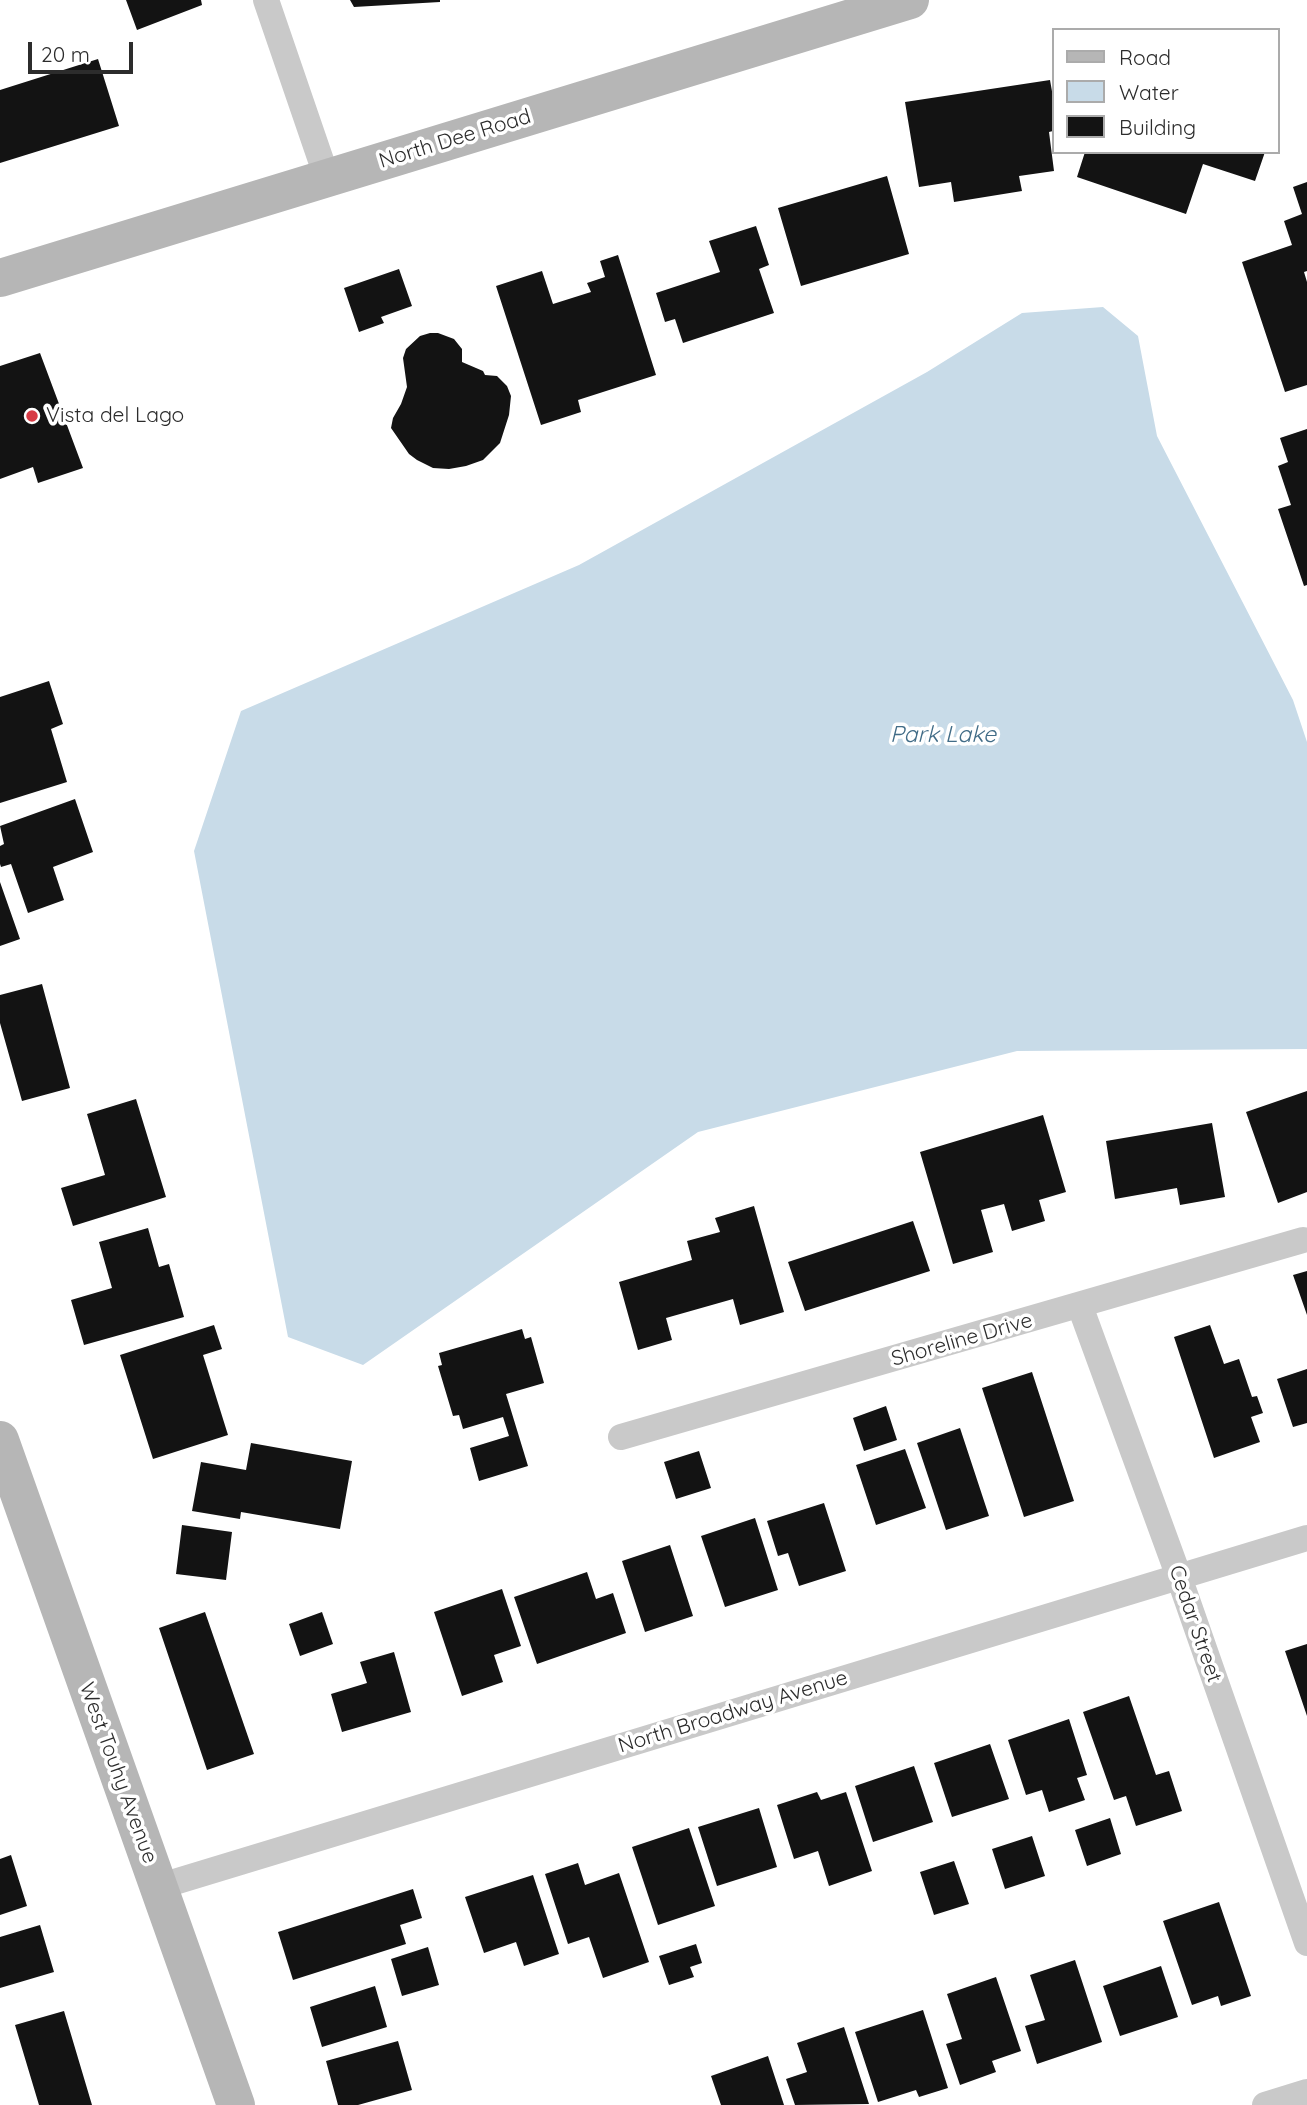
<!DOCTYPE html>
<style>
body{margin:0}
#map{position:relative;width:1307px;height:2105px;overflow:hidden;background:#fff;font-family:Quicksand,sans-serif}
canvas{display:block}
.legend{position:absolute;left:1052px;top:28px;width:228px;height:126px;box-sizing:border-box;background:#fff;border:2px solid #ababab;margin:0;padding:9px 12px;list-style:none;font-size:21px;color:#2c2c2c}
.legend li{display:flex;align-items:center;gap:14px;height:35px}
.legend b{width:35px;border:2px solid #ababab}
.scale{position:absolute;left:28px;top:42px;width:105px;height:32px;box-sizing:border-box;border:4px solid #2c2c2c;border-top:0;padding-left:9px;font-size:21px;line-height:24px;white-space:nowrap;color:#2c2c2c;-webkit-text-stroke:5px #fff;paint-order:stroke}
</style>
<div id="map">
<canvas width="1307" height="2105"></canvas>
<ul class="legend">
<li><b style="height:9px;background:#b6b6b6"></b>Road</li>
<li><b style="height:19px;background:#c8dbe8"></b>Water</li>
<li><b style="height:19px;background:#131313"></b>Building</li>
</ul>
<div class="scale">20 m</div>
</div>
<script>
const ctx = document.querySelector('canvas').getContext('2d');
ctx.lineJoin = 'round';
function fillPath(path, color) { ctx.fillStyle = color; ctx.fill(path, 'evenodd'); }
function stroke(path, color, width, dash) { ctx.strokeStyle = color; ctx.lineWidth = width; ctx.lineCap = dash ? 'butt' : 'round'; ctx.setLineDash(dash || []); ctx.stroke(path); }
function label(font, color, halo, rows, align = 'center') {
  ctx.font = font + ' Quicksand,sans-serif'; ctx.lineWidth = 7; ctx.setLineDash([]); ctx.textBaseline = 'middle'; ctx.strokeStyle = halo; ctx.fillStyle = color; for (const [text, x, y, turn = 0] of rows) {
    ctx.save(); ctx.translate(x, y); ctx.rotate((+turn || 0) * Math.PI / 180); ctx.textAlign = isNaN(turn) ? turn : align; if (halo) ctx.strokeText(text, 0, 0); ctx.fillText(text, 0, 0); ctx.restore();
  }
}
const water = new Path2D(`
 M1103,307l35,29 19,100 136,264 14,42v307l-290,2 -319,81 -335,233 -75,-28 -94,-486 47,-140 338,-146 348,-193 95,-59z`);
const building = new Path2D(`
 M126,0h75l1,5 -65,25z
 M350,0h90v2l-86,5z
 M98,59l21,67 -119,37v-73z
 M1050,80l3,17v34l-4,1 5,39 -35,5 3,15 -68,11 -3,-20 -32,5 -14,-85z
 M1085,152h180l-10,29 -52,-17 -17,50 -109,-37z
 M887,176l22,78 -108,32 -23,-78z
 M1307,182v89l-3,1 3,10v103l-22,7 -43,-130 50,-17 -8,-24 18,-7 -9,-27z
 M756,226l13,39 -10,4 15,44 -91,30 -8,-24 -10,3 -9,-29 64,-21 -11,-31z
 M618,255l38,120 -78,25 3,12 -40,13 -45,-139 46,-15 11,33 38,-12 -4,-9 18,-6 -5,-16z
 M399,269l13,37 -31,11 3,6 -25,9 -15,-44z
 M430,333h8l16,6 8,10v13l21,9 2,4 12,1 10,10 4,10 -2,19 -9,28 -17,17 -17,6 -17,3 -16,-1 -16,-8 -8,-6 -18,-26 2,-10 8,-14 6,-17 -4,-29 3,-9 14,-13z
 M40,353l43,115 -45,15 -5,-16 -33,12v-113z
 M1307,429v156l-3,1 -26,-77 13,-4 -13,-39 10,-4 -8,-24z
 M49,681l14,43 -12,5 16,53 -67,21v-106z
 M75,799l18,53 -40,15 11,33 -36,13 -17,-49 -10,3 -1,-3v-18l4,-2 -4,-18z
 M0,882l20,57 -20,7z
 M42,984l28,104 -48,13 -22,-78v-28z
 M1307,1091v101l-29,11 -32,-91z
 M136,1099l30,98 -93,29 -12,-38 44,-13 -18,-61z
 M1043,1115l23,77 -27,8 6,21 -33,10 -8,-27 -23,6 12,42 -40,12 -33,-112z
 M1212,1123l13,74 -45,8 -3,-17 -62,11 -9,-58z
 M754,1206l30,106 -44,13 -7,-26 -67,19 6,22 -34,10 -19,-68 73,-22 -5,-19 33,-9 -5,-14z
 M913,1221l17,50 -125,40 -17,-49z
 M148,1228l11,39 10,-3 15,53 -100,28 -13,-45 41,-12 -13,-46z
 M1307,1271v44l-14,-40z
 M214,1325l8,24 -19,6 25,80 -75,24 -33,-104z
 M1210,1325l14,39 15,-5 13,38 5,-1 6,17 -12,4 9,25 -46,16 -40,-121z
 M522,1329l3,10 6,-2 13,46 -38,11 22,72 -49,15 -9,-33 39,-12 -6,-19 -40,12 -4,-14 -6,1 -15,-50 4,-1 -3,-12z
 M1307,1369v54l-14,4 -16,-48z
 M1032,1372l42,129 -50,16 -42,-129z
 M886,1406l11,34 -33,11 -11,-33z
 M960,1428l29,88 -43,14 -29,-87z
 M251,1443l101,18 -12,68 -99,-17 -1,7 -48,-8 9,-49 45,8z
 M905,1449l21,59 -50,17 -20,-60z
 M699,1451l12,37 -35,11 -12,-37z
 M824,1503l22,68 -47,15 -11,-33 -10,3 -11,-35z
 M755,1518l23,72 -53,17 -24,-71z
 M182,1525l50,7 -6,48 -50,-6z
 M670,1545l23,71 -48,16 -23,-71z
 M587,1572l9,27 17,-6 13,40 -89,31 -23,-67z
 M502,1589l19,57 -27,9 9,27 -41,14 -28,-84z
 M205,1612l49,142 -47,16 -48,-142z
 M322,1612l11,32 -33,12 -11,-32z
 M1307,1644v72l-22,-65z
 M394,1652l17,60 -69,20 -11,-38 36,-11 -7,-21z
 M1129,1696l27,79 13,-4 13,40 -46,15 -10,-30 -12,4 -31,-88z
 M1069,1719l18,56 -10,3 8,22 -36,12 -7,-22 -16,5 -18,-55z
 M990,1744l19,55 -57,18 -18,-54z
 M914,1766l19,56 -60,20 -18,-56z
 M817,1792l4,8 25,-8 26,79 -43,15 -11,-35 -24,8 -17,-54z
 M759,1808l18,59 -60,19 -19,-59z
 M1110,1818l11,36 -34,12 -12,-36z
 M689,1828l26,78 -57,19 -26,-78z
 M1032,1836l13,40 -40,13 -13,-40z
 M11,1855l16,51 -27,9v-56z
 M954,1861l15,43 -35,11 -14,-43z
 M578,1863l7,22 34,-12 30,89 -46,16 -14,-41 -21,7 -23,-70z
 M533,1875l26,79 -35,12 -8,-24 -32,11 -19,-56z
 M413,1889l9,29 -22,7 6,19 -113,36 -15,-48z
 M1219,1902l32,94 -30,10 -3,-10 -26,9 -29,-84z
 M40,1925l14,47 -54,16v-51z
 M696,1944l6,19 -12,4 4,10 -25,8 -10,-29z
 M428,1947l11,38 -37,11 -11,-37z
 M1075,1960l27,82 -65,22 -12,-38 20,-6 -15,-45z
 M1161,1966l17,51 -58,19 -17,-50z
 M996,1977l25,74 -29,10 4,11 -36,13 -14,-41 16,-5 -15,-45z
 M375,1986l12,41 -65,20 -12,-40z
 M923,2010l25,78 -29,9 -3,-7 -38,12 -23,-70z
 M64,2011l28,94h-53l-24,-80z
 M844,2027l25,77 -74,1 -9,-26 21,-7 -10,-29z
 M398,2041l14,49 -54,15h-20l-12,-44z
 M768,2056l16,49h-63l-10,-29z`);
const minor = new Path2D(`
 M266,0l61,178
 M1080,1306l99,271 128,366
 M621,1437l682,-197
 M158,1887l1149,-349
 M1265,2105l42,-13`);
const secondary = new Path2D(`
 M0,278l910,-278
 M0,1440l236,665`);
const markers = [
 [32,416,7,"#d73b45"]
];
const streetNames = [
 ["North Dee Road",455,139,-17],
 ["Shoreline Drive",962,1340,-16],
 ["Cedar Street",1195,1624,71],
 ["North Broadway Avenue",733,1712,-17],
 ["West Touhy Avenue",118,1773,70]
];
const poiNames = [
 ["Vista del Lago",46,416]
];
const waterNames = [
 ["Park Lake",943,735]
];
fillPath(water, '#c8dbe8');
fillPath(building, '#131313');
stroke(minor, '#c9c9c9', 26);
stroke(secondary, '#b6b6b6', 38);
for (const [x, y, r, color] of markers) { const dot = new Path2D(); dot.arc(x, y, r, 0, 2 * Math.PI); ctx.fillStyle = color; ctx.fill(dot); stroke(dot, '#fff', 2.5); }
label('21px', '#2c2c2c', '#fff', streetNames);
label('21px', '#2c2c2c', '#fff', poiNames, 'left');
label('italic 23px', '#416c87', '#fff', waterNames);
</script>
